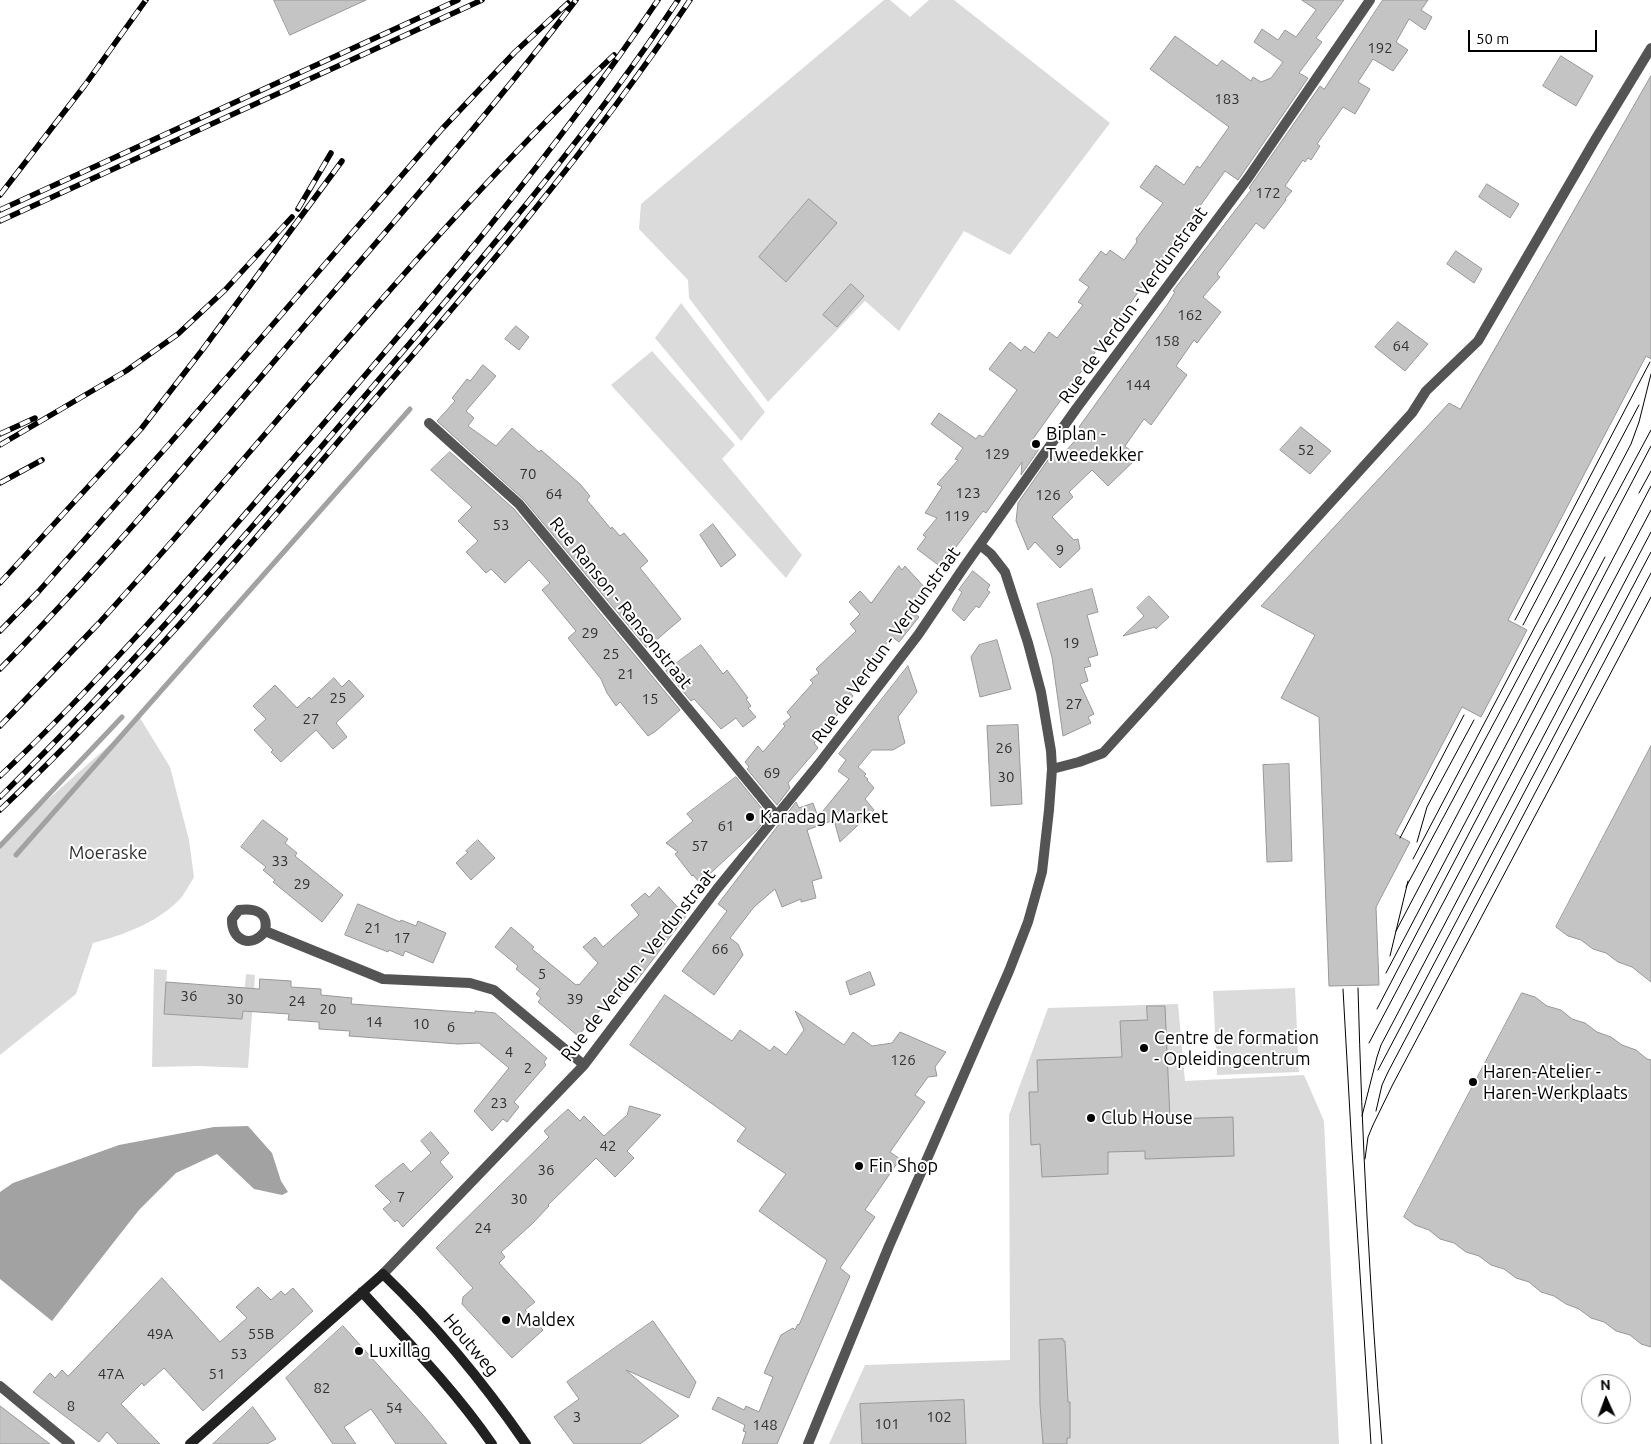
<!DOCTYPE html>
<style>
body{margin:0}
#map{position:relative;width:1651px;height:1444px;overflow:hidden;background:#fff;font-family:Ubuntu,sans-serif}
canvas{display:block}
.north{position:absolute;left:1581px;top:1374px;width:50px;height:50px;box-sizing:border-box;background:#fff;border:1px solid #999;border-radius:50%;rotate:358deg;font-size:14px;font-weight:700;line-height:20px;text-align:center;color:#000}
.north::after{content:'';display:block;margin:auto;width:18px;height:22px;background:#000;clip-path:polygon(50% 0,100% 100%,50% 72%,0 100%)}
.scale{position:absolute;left:1468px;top:30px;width:129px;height:22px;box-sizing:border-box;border:2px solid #000;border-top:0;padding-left:6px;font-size:15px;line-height:18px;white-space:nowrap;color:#000;-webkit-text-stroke:4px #fff;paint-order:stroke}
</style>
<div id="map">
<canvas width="1651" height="1444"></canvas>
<div class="north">N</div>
<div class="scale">50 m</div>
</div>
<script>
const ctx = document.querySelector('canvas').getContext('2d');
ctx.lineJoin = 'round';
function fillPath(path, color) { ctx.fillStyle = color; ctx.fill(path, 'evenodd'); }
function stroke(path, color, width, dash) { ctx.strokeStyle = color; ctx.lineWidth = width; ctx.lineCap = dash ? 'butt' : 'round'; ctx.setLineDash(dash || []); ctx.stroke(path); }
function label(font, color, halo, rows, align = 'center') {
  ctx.font = font + ' Ubuntu,sans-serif'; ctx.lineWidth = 4; ctx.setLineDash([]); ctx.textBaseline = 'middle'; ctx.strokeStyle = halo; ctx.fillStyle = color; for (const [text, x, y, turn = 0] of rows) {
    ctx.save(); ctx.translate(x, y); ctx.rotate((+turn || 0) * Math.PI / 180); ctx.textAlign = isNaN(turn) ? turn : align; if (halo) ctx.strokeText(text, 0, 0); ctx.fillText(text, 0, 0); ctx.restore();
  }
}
const green = new Path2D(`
 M884,0h6l20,17 19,-17h25l156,123 -100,132 -46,-24 -65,100 -34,-30 -97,101 -79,-104 -1,-18 -49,-51 2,-25z
 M681,303l84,109 -24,29 -86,-103z
 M652,351l83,94 -13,14 80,96 -16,23 -175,-193z
 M140,718l30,49 19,73 5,37c-5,8 -10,19 -17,25 -23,22 -54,33 -84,41l-17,51 -76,61v-213z
 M154,969l13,1 -3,44 78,5 4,-45 9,1 -7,93 -49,-2 -47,1z
 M1295,988l4,84 -82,3 -4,-84z
 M1178,1004l7,77 119,-6 20,46 15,323h-510l36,-79 145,-5 -1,-245 39,-107z`);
const water = new Path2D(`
 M248,1126l24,27 9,28 7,11 -6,3 -28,-6 -37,-35 -41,19 -37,37 -87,111 -52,-42v-87l13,-9 106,-38 95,-18z`);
const stream = new Path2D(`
 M0,846l122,-129
 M16,855l394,-446`);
const building = new Path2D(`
 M274,0h92l-76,35z
 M1302,0h42l-28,38 6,4 -23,31 9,5 -70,102 -13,-9 -195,272 9,6 -18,26 1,-13 -36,51 -3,-2 -42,56 -24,-18 9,-12 -3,-2 14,-17 -12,-5 17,-26 -5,-3 21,-24 -3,-1 8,-11 -32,-24 8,-11 37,26 3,-4 4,2 34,-47 -28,-21 21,-27 11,9 4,-5 9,7 15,-21 8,6 26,-33 -5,-3 11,-15 -10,-7 22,-29 5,4 4,-5 14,10 13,-18 -1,-3 27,-36 -23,-16 16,-22 28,20 13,-19 3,2 29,-41 -79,-58 25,-33 42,30 5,-6 29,21 2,-4 8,5 10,-4 12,-16 -29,-20 8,-13 16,11 7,-10 11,7 20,-27z
 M1383,0h45l-7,10 11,7 -7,13 -16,-11 -13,23 12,8 -15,21 -20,-12 -15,23 12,7 -15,25 -12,-7 -26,37 3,2 -9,14 -3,-2 -3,4 -2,-2 -18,26 7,5 -7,8 1,1 -22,29 -8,-6 -39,51 3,3 -17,20 18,15 -24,31 -3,-3 -18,26 11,9 -36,50 -7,-6 -19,27 13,11 -30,29 -16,-16 -23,22 4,5 -21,20 22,23 4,-1 2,10 -20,19 -25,-26 -7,8 -12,-29 2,-18 32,-46 2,2 5,-7 4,4 23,-25 -5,-4 88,-122 8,-13 -2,-1 78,-101 -2,-2 71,-102 4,3z
 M1561,56l32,20 -17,30 -33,-20z
 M1651,76v283l-5,-3 -138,264 19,10 -46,87 -19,-10 -67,127 15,8 -34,65 3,78 -50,1 -10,-269 -38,-19 34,-63 -54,-29 188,-203 11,6z
 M1487,184l32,20 -9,14 -31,-21z
 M809,199l28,24 -51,59 -27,-25z
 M1456,251l26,18 -8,14 -27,-19z
 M851,284l13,12 -27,31 -14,-12z
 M1398,322l30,22 -23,27 -30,-24z
 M516,326l13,11 -10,13 -14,-11z
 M483,365l13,11 -30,35 8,7 -6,8 28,20 16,-18 27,24 2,-2 39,34 10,12 -3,4 24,29 1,-2 8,9 4,-3 24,28 -8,7 41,51 -34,29 -123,-148 -87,-79 18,-20 -3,-3 15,-19 3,2z
 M1301,427l30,24 -21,23 -30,-24z
 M450,452l64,57 166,201 -24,21 -8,5 -28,-34 -4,4 -9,-13 -6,-14 -33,-41 8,-7 -34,-41 8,-7 -21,-23 -24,23 -14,-14 -5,4 -20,-21 12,-11 -20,-20 14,-14 -41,-37z
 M713,524l23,31 -15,12 -21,-32z
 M899,566l3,4 3,-4 21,23 -16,21 9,7 -20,25 -8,-6 -17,27 -7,8 2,2 -20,18 4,5 -39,47 4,5 -30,35 2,5 -13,17 -30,-36 2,-2 -4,-5 13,-16 5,6 22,-26 -2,-2 8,-7 -4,-5 26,-29 -3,-3 9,-7 -3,-4 40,-38 -6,-7 10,-10 -11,-12 11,-11 11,12z
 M973,571l17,14 -3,5 3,2 -11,16 -3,-2 -12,15 -12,-11 10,-18 -3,-2z
 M1092,589l6,23 -11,3 11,40 -10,3 3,8 -7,2 4,13 -8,3 14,30 -6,3 3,6 -28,13 -11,-79 -15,-53z
 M1149,596l20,21 -13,12 -1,-2 -32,9 21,-20 -7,-8z
 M997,640l14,49 -31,8 -9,-40 8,-12z
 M701,645l22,29 4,-4 21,28 -2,1 5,7 -3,2 8,9 -13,10 -7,-9 -15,11 -27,-30 -3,2 -25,-30z
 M908,666l9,26 -19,25 7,26 -12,7h-21l-14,17 8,7 -2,2 4,3 -1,1 7,8 -9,11 9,11 -34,32 -6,-22 -27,10 15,48 -10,3 4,17 -15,4v-3l-19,8 -7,-18 -21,18 -24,31 8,6 5,11 -29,40 -32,-24 45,-60 -9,-7 78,-102 3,6 14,-5 5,14 31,-38 -11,-8 8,-11 -7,-6z
 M334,678l8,9 7,-7 15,16 -28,27 11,14 -14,12 -17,-19 -35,32 -10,-10 2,-2 -19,-20 12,-11 -13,-13 22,-21 22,23 12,-11 2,2z
 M1018,725l4,79 -31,2 -4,-80z
 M1651,746v236l-19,-15 -14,-5 -12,-9 -13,-4 -12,-9 -13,-4 -12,-9z
 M1289,764l3,97 -25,1 -4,-97z
 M736,777l32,39 -11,14 -57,53 -7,-8 -1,1 -17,-22 3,-2 -12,-9 27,-22 -6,-7z
 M263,820l25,19 -3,4 12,10 -2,3 48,39 -21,27 -49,-40 2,-2 -12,-10 3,-3 -25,-20z
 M478,840l17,18 -24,22 -15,-17 12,-11 -2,-1z
 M659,887l27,29 -51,67 -4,-2 -14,19 -5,-4 -34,40 -40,-34 3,-4 -5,-4 4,-5 -24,-20 2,-3 -23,-19 16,-20 23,20 -2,2 44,36 2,-1 1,1 19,-22 -15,-16 12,-10 8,10 36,-32 -8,-10 14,-12 4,4z
 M358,904l42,18 1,-2 15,6 2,-5 28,12 -13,30 -28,-12 -2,5 -14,-6 -1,2 -43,-17z
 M870,972l5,13 -25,10 -4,-13z
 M260,979l31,2v6l30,2v6l31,3 -1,6 124,9v-2l20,2 52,45 -3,4 2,3 -32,37 5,5 -12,15 -4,-3 -11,12 -18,-20 35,-43 -30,-25 -21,1 -109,-8 1,-5 -31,-2v-7l-31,-2 1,-6 -46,-3 -1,8 -78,-5 2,-32 93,7z
 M1522,993l13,4 12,9 14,4 11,9 13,4 12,9 14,5 11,8 14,5 11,9 4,1v287l-10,-3 -11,-9 -14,-4 -12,-9 -13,-4 -12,-9 -13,-5 -12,-8 -13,-4 -12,-10 -13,-4 -12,-9 -13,-4 -12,-9 -13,-4 -12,-9 -14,-4 -11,-9 -14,-5 -11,-8z
 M665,995l67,46 8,-11 30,21 4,-5 12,9 18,-25 -9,-19 49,34 9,-13 19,14 20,-3 8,-11 46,20 -11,15 2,9 -9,1 -13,18 10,7 -35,50 10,7 -35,51 10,7 -35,51 10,8 -73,168h-35l4,-12 -3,-1 2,-6 -33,-16 6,-12 26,13 2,-4 13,6 14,-35 -9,-4 17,-38 12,-7 2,2 3,-6 1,1 28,-65 -68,-49 27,-37 -49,-33 9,-13 -116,-83z
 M1147,1006h18l5,113 63,-2 1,39 -89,3v-8l-37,1v22l-66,3 -2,-33 -9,1 -2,-53h9l-1,-32 85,-3 -2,-36 27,-1z
 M630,1106l31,9 -34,36 7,7 -19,19 -19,-19 -48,47 1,1 -17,18 -31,28 4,5 -6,6 36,39 -10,8 18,20 -31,28 -50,-54 1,-7 10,-9 -37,-40 113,-111 -5,-6 24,-22 12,12 4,-5 20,20 23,-21z
 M431,1132l18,21 -9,9 13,15 -50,50 -6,-7 -2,2 -12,-13 8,-7 -16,-16 28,-23 8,9 20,-19 -10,-12z
 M162,1278l58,64 27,-24 -11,-11 22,-20 13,13 10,-9 4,4 8,-7 20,23 -110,100 -39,-43 -20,18 -2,-3 -21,21 39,40h-42l-11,-12 -8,10 -66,-50 17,-19 5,5 7,-8 6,6z
 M653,1321l43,61 -7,16 -63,-28 53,46 -39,28h-66l-20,-27 25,-18 -12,-17z
 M343,1326l80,89 24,29h-51l-25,-35 -27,18 12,17h-23l-47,-66z
 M1063,1339v2h2l3,61h2v36h-3v6h-24l-3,-39 -1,-65z
 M964,1400l2,44h-104l-2,-40z
 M0,1406l50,38h-50z
 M253,1407l23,32 -9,5h-54z`);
const minor = new Path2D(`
 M429,423l90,81 257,311
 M1052,769l27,-7 24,-9 309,-340 14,-22 52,-50 117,-201 56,-92
 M265,931c-13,18 -34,10 -33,-12l7,-9c16,-2 30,2 26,21l118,48 87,4 24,7 90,75
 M383,1274l201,-209 133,-176 101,-124 100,-130 46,-68 112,-158 172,-231 122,-178
 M0,1386l70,58
 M808,1444l81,-198 120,-275 19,-49 14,-50 7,-62 3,-41 -1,-18 -10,-59 -13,-49 -23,-71 -14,-18 -11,-9`);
const secondary = new Path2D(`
 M362,1292c45,49 92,97 130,152
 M190,1444l193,-170c53,51 101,109 143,170`);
const tram = new Path2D(`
 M1639,493l12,-22
 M1515,620l135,-258
 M1523,625l116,-220
 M1400,838l64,-123
 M1417,842l10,-35 47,-87
 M1413,859l218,-415 8,-22 12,-48
 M1406,887l245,-457
 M1396,931l255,-485
 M1390,956l18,-75
 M1386,973l219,-416
 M1358,988c4,152 12,304 24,456
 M1343,989l9,161 19,294
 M1377,1009l274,-523
 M1369,1043l282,-533
 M1378,1070l273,-518
 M1376,1111l6,-26 6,-13 263,-499
 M1362,1116l15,-59 4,-12 270,-513
 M1365,1159l3,-22 5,-12 20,-41 258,-487`);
const rail = new Path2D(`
 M0,195l85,-110 61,-85
 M298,209l33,-56
 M0,210l458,-210
 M0,221l482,-221
 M0,434l35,-16
 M0,445l126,-74 52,-37 47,-44 67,-73
 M0,483l42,-23
 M0,583l141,-154 62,-80 139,-188
 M0,631l39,-40 132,-149 271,-313 73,-77 53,-49
 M0,669c108,-110 207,-229 306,-345 92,-107 185,-212 270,-324
 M0,726l99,-103 45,-50c155,-174 300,-358 470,-518
 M0,776c109,-103 207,-218 305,-331 124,-143 247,-288 353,-445
 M0,797c133,-131 254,-271 375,-413 106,-124 213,-248 303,-384
 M0,810c127,-120 241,-254 354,-387 118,-136 236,-273 336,-423`);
const markers = [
 [1036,444,5,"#000"],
 [750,817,5,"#000"],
 [1144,1048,5,"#000"],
 [1473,1082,5,"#000"],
 [1091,1118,5,"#000"],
 [859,1166,5,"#000"],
 [506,1320,5,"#000"],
 [359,1351,5,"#000"]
];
const numberNames = [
 ["192",1380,48],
 ["183",1227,99],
 ["172",1268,193],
 ["162",1190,315],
 ["158",1167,341],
 ["64",1401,346],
 ["144",1138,385],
 ["52",1306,450],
 ["129",997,454],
 ["70",528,474],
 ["123",968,493],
 ["64",554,494],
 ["126",1048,495],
 ["119",957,516],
 ["53",501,525],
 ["9",1060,550],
 ["29",590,633],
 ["19",1071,643],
 ["25",611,654],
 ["21",626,674],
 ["25",338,698],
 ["15",650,699],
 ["27",1074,704],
 ["27",311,719],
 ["26",1004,748],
 ["69",772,773],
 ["30",1006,777],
 ["61",726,826],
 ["57",700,846],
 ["33",280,861],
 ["29",302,884],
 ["21",373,928],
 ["17",402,938],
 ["66",720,949],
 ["5",542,974],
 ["36",189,996],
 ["30",235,999],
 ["39",575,999],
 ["24",297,1001],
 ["20",328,1009],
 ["14",374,1022],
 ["10",421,1024],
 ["6",451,1027],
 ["4",509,1052],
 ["126",903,1060],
 ["2",528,1068],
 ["23",499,1103],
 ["42",608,1146],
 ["36",546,1170],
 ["7",401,1197],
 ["30",519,1199],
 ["24",483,1228],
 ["49A",160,1334],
 ["55B",261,1334],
 ["53",239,1354],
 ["47A",111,1374],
 ["51",217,1374],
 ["82",322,1388],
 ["8",71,1406],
 ["54",394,1408],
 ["3",577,1417],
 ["102",939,1417],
 ["101",887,1424],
 ["148",765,1425]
];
const streetNames = [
 ["Rue de Verdun - Verdunstraat",1133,305,-54],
 ["Rue Ranson - Ransonstraat",621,603,51],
 ["Rue de Verdun - Verdunstraat",886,645,-54],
 ["Rue de Verdun - Verdunstraat",638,965,-52],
 ["Houtweg",471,1345,50]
];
const poiNames = [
 ["Biplan -",1046,434],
 ["Tweedekker",1046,455],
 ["Karadag Market",760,817],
 ["Centre de formation",1154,1038],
 ["- Opleidingcentrum",1154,1059],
 ["Haren-Atelier -",1483,1072],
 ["Haren-Werkplaats",1483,1093],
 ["Club House",1101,1118],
 ["Fin Shop",869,1166],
 ["Maldex",516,1320],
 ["Luxillag",369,1351]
];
const parkNames = [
 ["Moeraske",108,853]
];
fillPath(green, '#dbdbdb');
fillPath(water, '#a2a2a2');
stroke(stream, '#a2a2a2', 5);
fillPath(building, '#c4c4c4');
stroke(building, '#989898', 1);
stroke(minor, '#545454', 10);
stroke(secondary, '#212121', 10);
stroke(tram, '#000', 1);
stroke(rail, '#000', 5.5);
stroke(rail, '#fff', 4, [11]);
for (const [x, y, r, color] of markers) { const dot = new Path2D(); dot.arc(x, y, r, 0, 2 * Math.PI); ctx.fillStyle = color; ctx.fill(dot); stroke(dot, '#fff', 2); }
label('15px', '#313131', null, numberNames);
label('18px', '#000', '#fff', streetNames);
label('18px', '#000', '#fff', poiNames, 'left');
label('18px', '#323232', '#fff', parkNames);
</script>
